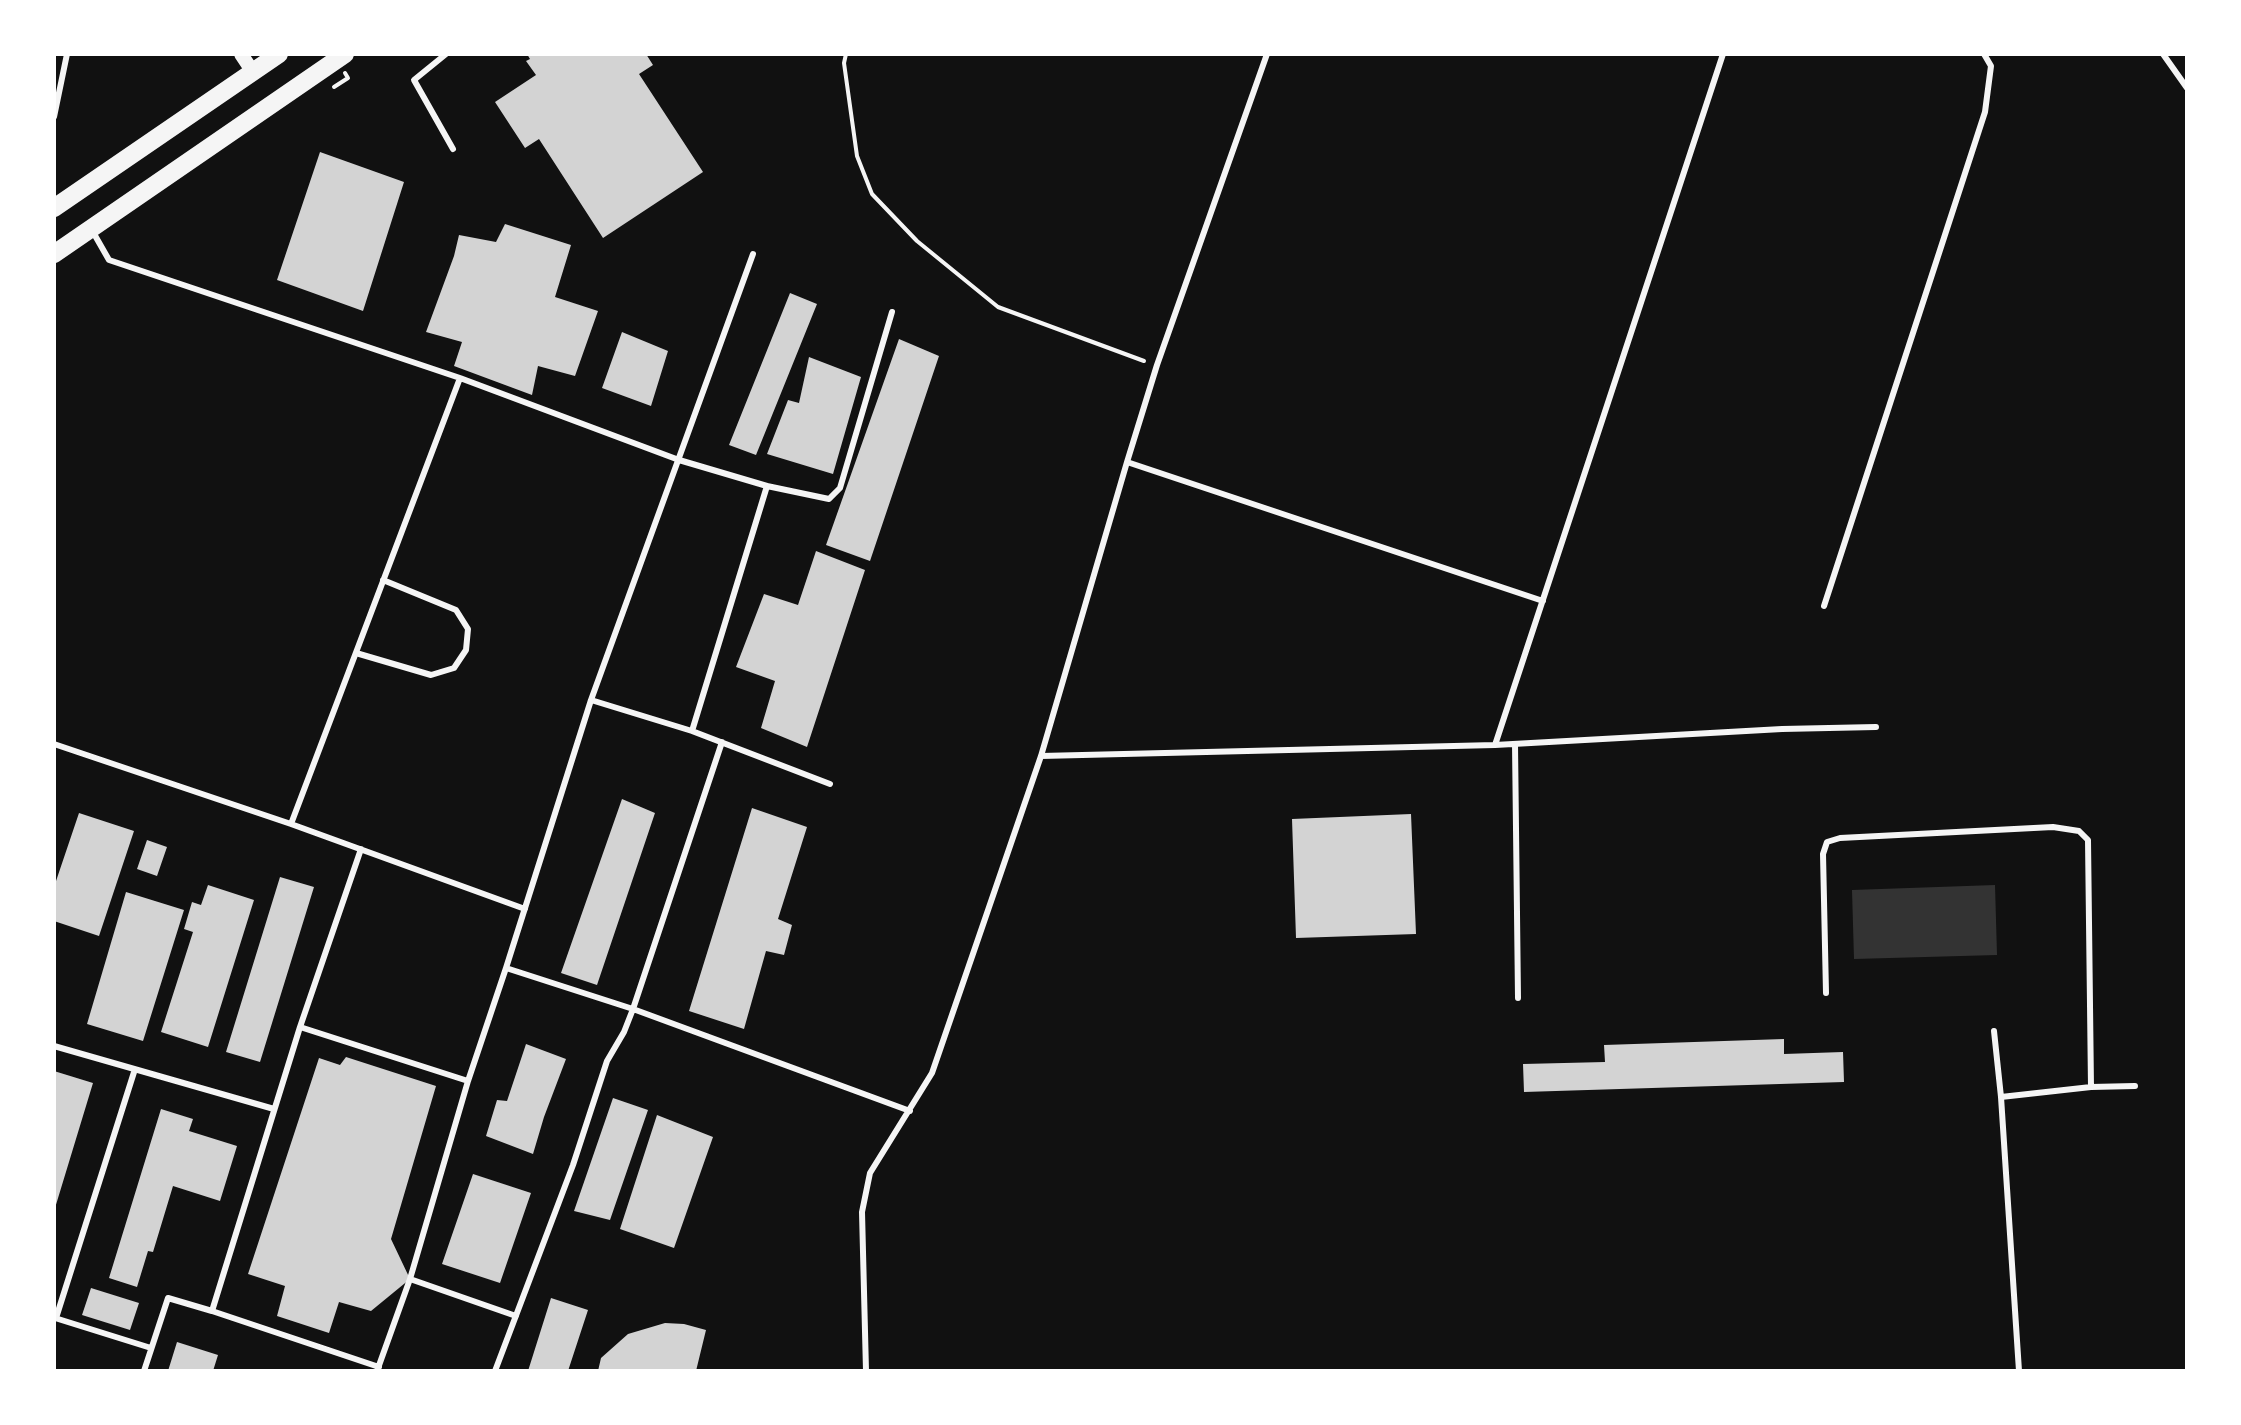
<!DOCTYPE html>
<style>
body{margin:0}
#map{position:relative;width:2241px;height:1425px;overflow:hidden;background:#111;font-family:Cabin,sans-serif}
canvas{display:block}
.frame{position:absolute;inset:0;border:56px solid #fff;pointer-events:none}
</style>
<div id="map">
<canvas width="2241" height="1425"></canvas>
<div class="frame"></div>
</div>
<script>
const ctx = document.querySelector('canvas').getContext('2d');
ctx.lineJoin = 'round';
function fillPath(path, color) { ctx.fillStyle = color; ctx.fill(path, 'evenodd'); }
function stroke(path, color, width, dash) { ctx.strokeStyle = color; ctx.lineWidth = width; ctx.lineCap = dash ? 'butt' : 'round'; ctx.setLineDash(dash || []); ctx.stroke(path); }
const water = new Path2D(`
 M1995,885l2,70 -143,4 -2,-69z`);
const building = new Path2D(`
 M527,54h119l7,11 -14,9 64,98 -100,66 -64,-99 -14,9 -30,-46 41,-27 -10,-14 4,-2z
 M320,152l84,30 -41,129 -86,-31z
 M505,224l66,21 -16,52 43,14 -23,65 -37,-10 -6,29 -78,-29 8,-24 -36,-10 28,-76 5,-21 37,7z
 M790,293l27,11 -61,151 -27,-10z
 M622,332l46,19 -17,55 -49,-18z
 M899,339l40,17 -69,205 -44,-16z
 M809,357l52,20 -28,97 -66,-20 21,-54 11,3z
 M816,551l49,19 -58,177 -46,-19 14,-47 -39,-14 28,-73 34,11z
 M622,799l33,14 -58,172 -36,-12z
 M752,808l55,19 -29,92 14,6 -8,30 -18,-4 -22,78 -55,-18z
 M79,813l55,18 -35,105 -45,-15v-34z
 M1411,814l5,120 -120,4 -4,-119z
 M147,840l20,7 -10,29 -20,-7z
 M280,877l34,10 -54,175 -34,-10z
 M208,885l46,15 -46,147 -47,-15 32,-100 -9,-3 8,-27 9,3z
 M126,892l58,18 -41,131 -56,-17z
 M1784,1039v15l59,-2 1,30 -320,10 -1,-28 82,-2 -1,-17z
 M526,1044l40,15 -22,58 -11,37 -47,-18 11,-36 10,1z
 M346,1057l90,29 -45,153 19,40 -39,32 -32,-9 -10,31 -52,-17 8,-30 -37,-12 71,-216 21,7z
 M54,1071l39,12 -38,125h-1z
 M613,1098l35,12 -38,110 -36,-9z
 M161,1109l32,10 -4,12 48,15 -17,55 -47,-15 -20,66 -5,-1 -11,36 -28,-9z
 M657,1115l56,22 -39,111 -54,-19z
 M473,1174l58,19 -31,90 -58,-19z
 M91,1288l48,15 -9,27 -48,-15z
 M551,1298l37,12 -20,61h-40z
 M665,1323l19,1 22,6 -10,41h-98l3,-13 27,-24z
 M177,1342l41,13 -5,16h-45z`);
const path = new Path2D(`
 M846,54l-2,9 13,93 15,38 45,47 81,66 146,54
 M334,87l14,-9 -3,-5`);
const service = new Path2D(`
 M446,54l-32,26 39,69
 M2163,54l24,34
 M54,117l13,-63
 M93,232l16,28 351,118 219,82 88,26 -75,245
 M1127,462l416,139
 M767,486l62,13 11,-11 52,-176
 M1824,606l161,-494 6,-46 -7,-12
 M356,653l75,22 23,-7 12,-18 2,-21 -12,-19 -73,-30
 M591,700l101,31 138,53
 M54,744l237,80 234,85
 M1515,744l3,254
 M1495,745l228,-691
 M1041,756l454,-11 287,-16 94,-2
 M291,824l169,-446
 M506,968l127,41 277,102
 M1826,993l-3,-139 4,-12 13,-4 213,-11 26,4 9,9 3,247
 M300,1027l168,54
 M1994,1031l7,66 18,274
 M54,1046l220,63
 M2001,1097l90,-10 44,-1
 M410,1279l106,37
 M212,1311l167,56
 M55,1318l96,30
 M56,1318l79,-249
 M144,1371l24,-73 44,13 88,-284 61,-178
 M377,1371l33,-92 58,-198 38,-113 85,-268 162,-446
 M495,1371l78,-206 34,-104 17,-29 9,-23 89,-267
 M866,1371l-4,-159 8,-39 62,-100 109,-317 86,-294 30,-97 110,-311`);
const tertiary = new Path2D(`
 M241,54l12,18`);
const primary = new Path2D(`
 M54,208l225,-154
 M54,254l291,-200`);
fillPath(water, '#333');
fillPath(building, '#d3d3d3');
stroke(path, '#f5f5f5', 4);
stroke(service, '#f5f5f5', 6);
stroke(tertiary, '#f5f5f5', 14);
stroke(primary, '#f5f5f5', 18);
</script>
